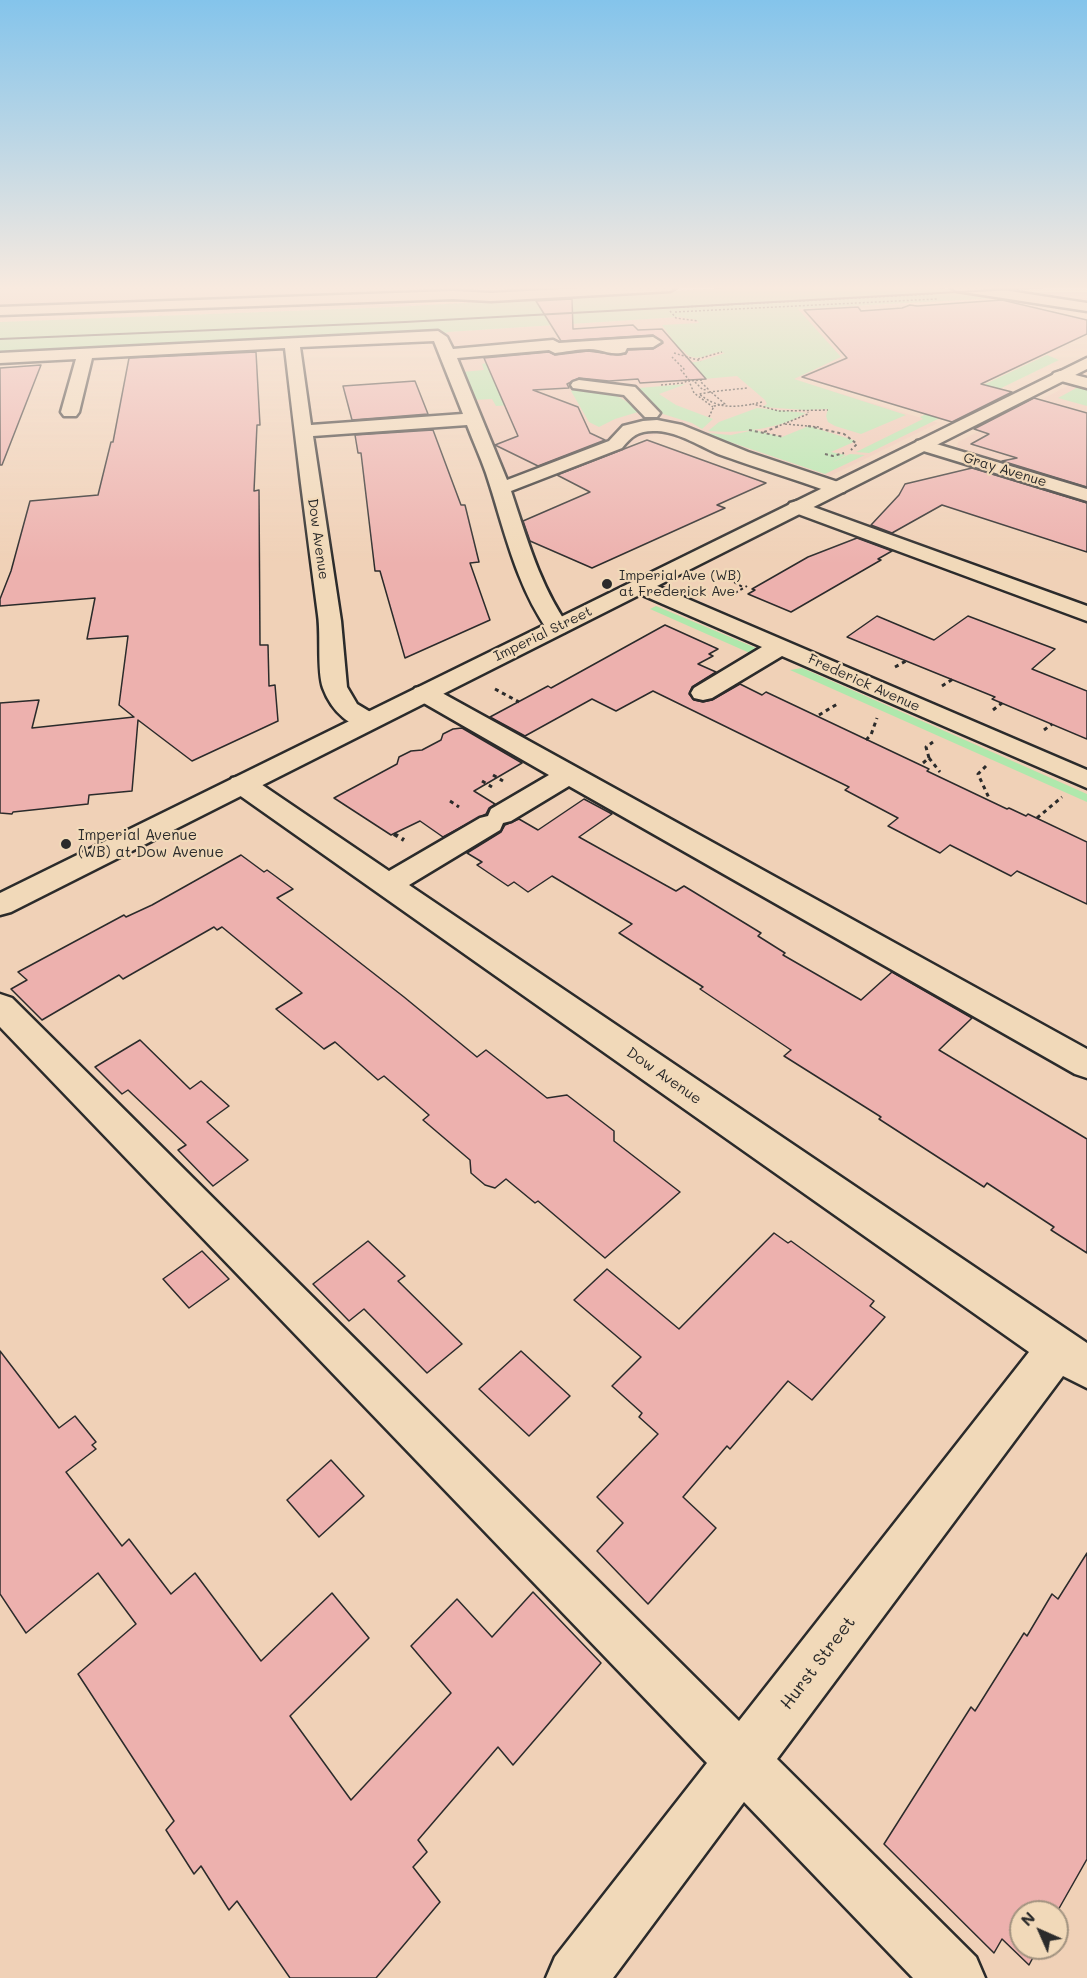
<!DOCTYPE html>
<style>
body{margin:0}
#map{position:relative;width:1087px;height:1978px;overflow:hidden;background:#f0d1b7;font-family:Mali,sans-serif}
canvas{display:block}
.north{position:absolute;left:1009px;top:1900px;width:60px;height:60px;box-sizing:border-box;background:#f1d9b9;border:2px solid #a29380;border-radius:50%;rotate:315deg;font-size:16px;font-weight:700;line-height:24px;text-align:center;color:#2b2b2b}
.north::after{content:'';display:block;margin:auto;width:21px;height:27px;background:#2b2b2b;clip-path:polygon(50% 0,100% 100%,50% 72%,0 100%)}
</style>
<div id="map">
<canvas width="1087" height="1978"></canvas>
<div class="north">N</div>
</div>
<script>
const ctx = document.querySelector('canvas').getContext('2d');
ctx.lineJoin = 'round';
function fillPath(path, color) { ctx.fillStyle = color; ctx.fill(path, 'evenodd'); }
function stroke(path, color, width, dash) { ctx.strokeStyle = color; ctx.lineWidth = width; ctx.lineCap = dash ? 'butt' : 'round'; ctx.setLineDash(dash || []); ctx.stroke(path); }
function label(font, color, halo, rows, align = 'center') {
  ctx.font = font + ' Mali,sans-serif'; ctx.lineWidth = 4.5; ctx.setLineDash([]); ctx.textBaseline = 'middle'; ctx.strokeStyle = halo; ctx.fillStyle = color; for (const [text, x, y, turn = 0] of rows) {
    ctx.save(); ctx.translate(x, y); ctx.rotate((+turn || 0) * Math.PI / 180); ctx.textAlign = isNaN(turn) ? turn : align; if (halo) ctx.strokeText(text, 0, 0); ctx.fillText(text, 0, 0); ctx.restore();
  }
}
const built = new Path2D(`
 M0,287h592l-202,8 -13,-2 -29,1 -6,2 -201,7 -15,-3 -126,9z
 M803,309l44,49 -50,22 141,43 -126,62 -151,-53 -158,65 -62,-162 6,-3z
 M1087,376v76l-27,15 -16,9 -87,-29 1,-5z`);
const green = new Path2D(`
 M743,287h188l85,10 -218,12 43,48 -47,22 112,36 -45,19 -26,-8 -7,-4 -2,-6 2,-7 -23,1 -43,-3 5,-3 -2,-4 -28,-24 -44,4 -11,-16 19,-3 24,-8c-13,-5 -29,15 -42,-3l-9,-1 -2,-10 -10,-14 37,-2 -2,-3 -18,-3 -231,15 -7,3 -229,7 -212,12v-32l393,-15z
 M1047,355l12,5 -66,32 -14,-5z
 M486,363l14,32h5l5,10 -14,1 -4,-7 -19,1 -11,-28 22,-2 -2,-6z
 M686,384l-27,10 17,11 37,14 -11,10 -10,-6 -29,-9 -24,-26z
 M1080,386l7,2v18l-29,-8z
 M577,388c26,4 42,3 61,24l-23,7 -16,8 -10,-5 -18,-31z
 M945,405l13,4 -89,44 -13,-1 67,-33 -3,-2z
 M757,408l49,5c-26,16 -68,21 -98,18l11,-9z
 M809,426l47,15 -25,11 15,3 -13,7 17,-8 15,1 -40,19 -110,-37 -8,-4 24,2 23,-5 28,7z
 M656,606l100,42 1,1 -5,5 -102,-45z
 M802,668l285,126v8l-297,-132z`);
const building = new Path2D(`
 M572,299l1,30 60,-4 5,5 24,-1 44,50 -66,4 -2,-4 -29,2 -30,-3 -12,6 2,4 -36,2 45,17 12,26 15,7 -67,26 -43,-21 23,-9 -34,-78 65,-6 6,3 33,-4 30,4 8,-1 2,-4 25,-1 10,-6 -10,-8 -92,6 -25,-40z
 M1002,300l85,20v14l-106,50 31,8 -60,30 -150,-45 45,-19 -43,-48 54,-3 3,4 41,-3 8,-3 7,1z
 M256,352l4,73h-3l-3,66 5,-1 1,155h8l1,41 6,-1 3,36 -86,40 -54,-41 -6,71 -43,4 -1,9 -75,8 -1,2 -12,-1v-110l39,-3 -7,28 102,-11 -15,-12 9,-69 -41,3 8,-41 -95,8v-7l11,-28 19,-70 68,-6 13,-53h2l16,-84z
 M41,365l-39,100h-2v-97z
 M415,381l13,33 -76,6 -9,-34z
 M1034,398l53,15v74l-85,-26 15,-3 -46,-14 18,-10 -15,-5z
 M433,430l28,75h4l14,57 -9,1 20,57 -85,38 -25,-87h-5l-14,-118h-3l-3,-18z
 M647,440l119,43 -49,22 8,3 -133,60 -62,-27 -7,-20 67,-29 -33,-17z
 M972,468l115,35v49l-145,-47 -50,28 -21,-8 28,-30 6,-11z
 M857,538l35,13 -14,8 3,1 -90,52 -43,-18 7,-4 -3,-1 56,-32z
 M877,616l57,24 34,-24 87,33 -23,20 55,22v48l-95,-40 3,-2 -148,-60z
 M665,625l53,24 -9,5 4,2 -15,8 18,8 -24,15 -3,7 5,6 9,2 9,-2 28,-16 22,11 4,-3 163,77 -2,2 80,38 2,-1 17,8 2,-2 59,28v62l-70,-33 -6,5 -61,-31 -10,8 -52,-27 10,-8 -53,-28 4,-3 -196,-96 -37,20 -24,-12 -67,37 -35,-19 58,-31 3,2z
 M462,728l60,35 -48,28 21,13 -6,4 -3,6 -43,23 -23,-16 -29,14 -57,-37 63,-34 2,-7 12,-6 11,-1 19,-10 2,-6 10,-5z
 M584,799l28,15 -33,23 97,54 8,-5 77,47 -3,3 27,17 -2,2 78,45 31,-28 80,46 -33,32 148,89v114l-36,-23 3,-3 -67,-44 -3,4 -105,-68 2,-2 -97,-61 7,-6 -91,-61 3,-2 -84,-54 13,-9 -80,-48 -24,16 -14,-10 -6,4 -31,-21 5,-3 -15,-9 34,-21 4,-7 14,-6 19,11z
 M241,855l23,17 3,-2 26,19 -16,9 127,99 73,60 9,-7 61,48 20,-3 47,36v10l66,51 -75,66 -67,-57 -3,2 -29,-24 -11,9 -10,-3 -14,-12 -1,-13 -47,-40 6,-5 -45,-39 -6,4 -43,-38 -11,7 -48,-40 26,-16 -80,-66 -5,3 -3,-3 -91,52 -4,-4 -77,45 -31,-31 16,-9 -9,-8 106,-57 2,2 26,-12z
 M140,1040l50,49 11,-8 28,25 -22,16 41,38 -35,26 -35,-36 8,-5 -58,-55 -6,4 -27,-27z
 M774,1233l14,10 3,-2 83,60 -4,5 15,11 -73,83 -24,-19 -58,68 -3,-3 -44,51 33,31 -68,76 -51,-53 26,-28 -26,-26 61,-63 -19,-17 3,-4 -30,-27 29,-29 -67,-57 33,-31 72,60z
 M368,1241l37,35 -7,5 64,63 -35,29 -63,-64 -15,12 -36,-37z
 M202,1251l27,28 -40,29 -26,-29z
 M0,1351l59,77 16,-12 21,26 -4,3 4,4 -30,23 56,74 7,-7 42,55 24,-21 66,88 71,-68 37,45 -79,78 61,84 100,-107 -40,-47 46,-47 35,38 41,-45 68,71 -88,102 -15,-18 -80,93 9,12 -14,15 27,35 -64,76h-86l-53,-77 -8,9 -28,-44 -7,8 -28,-44 8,-9 -96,-147 58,-50 -38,-51 -72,60 -26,-39z
 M521,1351l49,45 -41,40 -50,-47z
 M331,1460l33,36 -45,41 -32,-37z
 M1087,1553v306l-30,53h-36v36h17l-9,17 -27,-26 -8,14 -110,-109 87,-137 4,4 49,-78 3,3 25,-42 6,5z`);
const pathFar3 = new Path2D(`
 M683,307l251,-13
 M670,311l6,7 22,3
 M675,312l262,-13
 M674,353l27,8
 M698,359l24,-7
 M702,380l-13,1 5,12 19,14
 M695,382l8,8 5,-1 -8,-8
 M661,385l22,-2 6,-3 -8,-10 3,-1 -12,-12
 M709,392l38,-4
 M762,402l-9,2 26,7 49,-1
 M725,404l-14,-12 -12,2c18,14 32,14 54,10
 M709,417l5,-11 12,-2
 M785,424l34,3
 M776,427l32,-13v-2`);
const pathFar2 = new Path2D(`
 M808,426l36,8 13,10 -6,6
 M749,430l35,7
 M764,432l15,-6
 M825,454l8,2 11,-3
 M729,579l15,9
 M730,596l17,-10`);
const pathFar1 = new Path2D(`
 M895,667l11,-6
 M942,686l11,-7
 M495,689l24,13
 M993,710l9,-7
 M819,715l20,-12
 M1044,730l8,-6
 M866,740l5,-5 6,-17
 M929,758l11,14
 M923,763l6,-5 -3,-11 7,-5
 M986,766l-8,8 11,24
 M493,775l10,6
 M482,781l10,6
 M450,801l9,6
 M1037,818l25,-21`);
const path = new Path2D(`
 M394,834l10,6`);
const minor = new Path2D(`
 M599,287h78l-7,4 -179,10 -38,-2 -453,16v-8l453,-16 38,2z
 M950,287h33l104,16v8l-130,-20z
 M438,331l9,6 6,12 100,-9 6,3 94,-6 8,5 -8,5 -26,1 -2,4c-10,3 -18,0 -27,-2 -12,-3 -31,2 -43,3l-6,-3 -92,8 50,122 102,-39 14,-15 20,-5 14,-1 25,5 66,27 96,32 3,4 -3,4h-14c-36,-13 -73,-24 -109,-37 -20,-8 -42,-23 -64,-24 -17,-1 -25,4 -35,17l-111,43c16,48 29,95 58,136l-4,5 -8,2 -8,-2c-34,-48 -45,-105 -63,-159 -6,-17 -13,-32 -19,-48l-154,11 28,185 6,66 10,17 20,12 4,5 -4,5c-25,7 -46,-16 -54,-38 -6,-17 -2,-52 -5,-73 -12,-89 -23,-178 -33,-267l-193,10 -13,54 -3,4h-12l-3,-4 15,-53 -76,4v-10zM434,341l29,73 -152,11 -11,-78z
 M1060,371l27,7v10l-33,-9 -2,-3 2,-3z
 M579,380l56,7 25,26 -3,4h-12l-21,-22 -51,-7 -2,-3 2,-3z
 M923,440l164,49v12l-170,-52 -3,-4 3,-4z
 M797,501l290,105v15l-297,-110 -3,-4 3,-4z
 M641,579l446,191v18l-305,-132 -70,42 -9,2 -9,-2 -3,-5 3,-5 68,-41 -129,-56 -3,-5 3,-5z
 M424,686l9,2 654,361v29l-12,-4 -506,-288 -58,35 -8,2 -3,7 -91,55 678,458v45l-24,-12 -286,383 199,198 9,21h-72l-169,-176 -131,176h-67l9,-21 152,-194 -707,-736v-33l12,4 727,723 290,-369 -797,-562 -4,-6 4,-6 10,-2 10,2 137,93 91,-53 8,-2 3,-7 58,-34 -134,-77 -3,-5 3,-5z`);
const major = new Path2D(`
 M1087,358v11l-1076,543 -11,3v-22z`);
const rail = new Path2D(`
 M0,339l405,-17 645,-35`);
const markers = [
 [607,584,6,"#2b2b2b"],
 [66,844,6,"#2b2b2b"]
];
const farStreetnames = [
 ["Gray Avenue",1005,470,17],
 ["Dow Avenue",318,539,82],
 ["Imperial Street",543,634,-26],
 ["Frederick Avenue",864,683,24]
];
const farPoinames = [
 ["Imperial Ave (WB)",619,576],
 ["at Frederick Ave",619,592]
];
const poiNames = [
 ["Imperial Avenue",78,835],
 ["(WB) at Dow Avenue",78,852]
];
const streetNames = [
 ["Dow Avenue",664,1076,35]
];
const nearStreetnames = [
 ["Hurst Street",818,1663,-53]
];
fillPath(built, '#efc7b4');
fillPath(green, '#afe8ac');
fillPath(building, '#edb1ae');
stroke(building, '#2b2b2b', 1.5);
stroke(minor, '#2b2b2b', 5);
stroke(major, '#2b2b2b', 5);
stroke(pathFar3, '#2b2b2b', 1.5, [2, 2]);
stroke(pathFar2, '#2b2b2b', 2, [3, 3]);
stroke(pathFar1, '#2b2b2b', 3, [4, 4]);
stroke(path, '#2b2b2b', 4, [4.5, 4.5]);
fillPath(minor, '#f1d9b9');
fillPath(major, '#f1d9b9');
stroke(rail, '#2b2b2b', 2);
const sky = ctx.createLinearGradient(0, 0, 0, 564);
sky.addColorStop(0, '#84c4eb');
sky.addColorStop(0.51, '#f8eadf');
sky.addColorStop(1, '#f8eadf00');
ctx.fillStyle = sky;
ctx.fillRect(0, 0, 1087, 564);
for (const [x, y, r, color] of markers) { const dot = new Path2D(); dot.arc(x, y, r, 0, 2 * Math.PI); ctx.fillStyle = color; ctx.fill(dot); stroke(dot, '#f1d9b9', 2); }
label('14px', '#2b2b2b', '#f1d9b9', farStreetnames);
label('14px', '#2b2b2b', '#f1d9b9', farPoinames, 'left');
label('15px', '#2b2b2b', '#f1d9b9', poiNames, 'left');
label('15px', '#2b2b2b', '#f1d9b9', streetNames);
label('18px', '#2b2b2b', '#f1d9b9', nearStreetnames);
</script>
